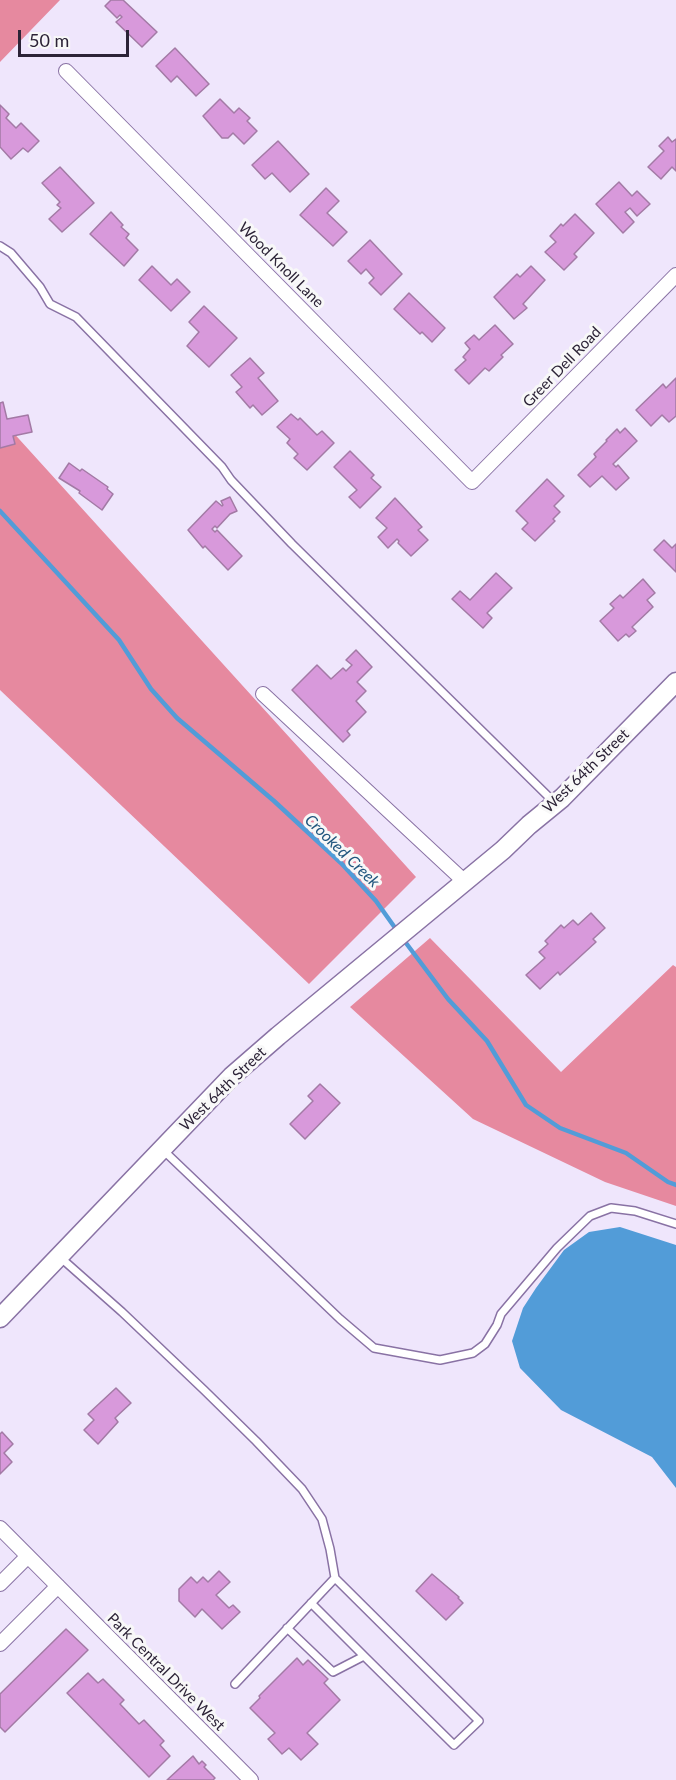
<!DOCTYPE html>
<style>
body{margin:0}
#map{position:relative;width:676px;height:1780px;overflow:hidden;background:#efe6fc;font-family:Lato,sans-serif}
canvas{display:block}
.scale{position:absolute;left:18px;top:30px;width:111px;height:27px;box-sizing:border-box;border:3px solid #2c2337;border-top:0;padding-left:8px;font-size:18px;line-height:21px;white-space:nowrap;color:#2c2337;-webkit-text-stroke:4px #f8f8f8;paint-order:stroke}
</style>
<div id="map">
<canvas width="676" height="1780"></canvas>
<div class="scale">50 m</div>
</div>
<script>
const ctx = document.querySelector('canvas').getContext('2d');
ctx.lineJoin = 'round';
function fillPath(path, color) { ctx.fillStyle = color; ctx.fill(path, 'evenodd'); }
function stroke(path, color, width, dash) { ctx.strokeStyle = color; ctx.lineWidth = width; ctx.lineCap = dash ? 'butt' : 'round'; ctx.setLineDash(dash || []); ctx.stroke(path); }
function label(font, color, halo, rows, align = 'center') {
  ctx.font = font + ' Lato,sans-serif'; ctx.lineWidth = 6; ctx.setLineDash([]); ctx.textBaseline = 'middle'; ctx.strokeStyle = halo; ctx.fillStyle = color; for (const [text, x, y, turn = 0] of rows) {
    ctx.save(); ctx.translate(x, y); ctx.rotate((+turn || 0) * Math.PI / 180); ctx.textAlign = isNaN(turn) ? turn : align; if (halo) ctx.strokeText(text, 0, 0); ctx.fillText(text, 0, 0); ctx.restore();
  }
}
const forest = new Path2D(`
 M0,0h60l-60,62z
 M0,418l416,459 -107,107 -309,-294z
 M430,938l131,134 112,-107 3,2v239l-71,-24 -132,-63 -123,-112z`);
const water = new Path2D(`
 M620,1227l56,18v243l-24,-31 -91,-47 -41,-42 -8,-27 11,-33 13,-20 28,-38 25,-18z`);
const stream = new Path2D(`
 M0,511l119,129 32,49 26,29 97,83 67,62 35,38 22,31
 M403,939l45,60 39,42 39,64 34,23 66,25 42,29 8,3`);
const building = new Path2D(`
 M111,0h12l34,32 -15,15 -26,-25 6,-5 -2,-2 -3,3 -12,-12z
 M175,48l34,36 -13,12 -19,-20 -6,6 -15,-16z
 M220,99l14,14 5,-5 11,10 -3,3 10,10 -13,13 -11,-11 -5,5h-6l-19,-22z
 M0,105l9,9 -3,4 10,10 5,-5 18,18 -11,11 -5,-4 -12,11 -11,-12z
 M668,137l4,5 4,-3v32l-4,-4 -11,12 -13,-12 16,-16 -5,-5z
 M278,141l31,33 -19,18 -18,-19 -7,6 -13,-14z
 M60,167l34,36 -32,29 -13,-13 12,-11 -4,-3 3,-3 -18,-19z
 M619,182l13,14 5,-5 13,13 -13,12 -7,-8 -5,4 9,10 -11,11 -27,-29z
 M326,188l13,13 -12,12 20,19 -14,14 -33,-31z
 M111,212l12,13 -2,2 8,7 -3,4 12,12 -14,16 -34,-32z
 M575,214l19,19 -20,21 3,3 -13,13 -19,-18 11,-10 -6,-6 11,-12 2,2z
 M370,240l32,34 -21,21 -12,-12 5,-5 -8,-9 -5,5 -13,-13z
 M152,266l19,19 6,-6 13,13 -19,19 -32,-31z
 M531,266l14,14 -22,24 4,4 -13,11 -20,-22 23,-23 3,3z
 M409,293l36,35 -13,14 -10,-10 -2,2 -26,-25z
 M204,306l33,32 -28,29 -22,-21 12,-14 -10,-10z
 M495,325l18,19 -12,11 2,2 -14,14 -4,-3 -16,16 -14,-14 11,-10 -3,-3 7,-8 -5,-6 9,-8 5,5z
 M250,358l14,15 -6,5 20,23 -16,14 -9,-10 -3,3 -14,-16 6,-5 -11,-12z
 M676,378v38l-7,6 -7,-7 -11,11 -15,-16 27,-26 3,4z
 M3,402l4,17 21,-4 4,17 -19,4 2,8 -15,4v-45z
 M291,414l7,6 2,-2 17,17 5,-4 12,12 -27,27 -13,-12 4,-4 -11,-11 3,-4 -13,-12z
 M625,428l12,13 -24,23 3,3 2,-2 11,13 -13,12 -14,-14 -12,11 -12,-12 18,-18 -2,-3 13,-13 -1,-1 11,-11 3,4z
 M350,451l24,24 -3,3 10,9 -21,21 -11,-11 8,-7 -23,-23z
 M69,463l11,8 2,-2 26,18 -1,2 6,5 -11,16 -23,-17 1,-2 -21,-13z
 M547,479l17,17 -10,10 6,6 -7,7 2,2 -20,20 -13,-12 6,-6 -12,-12z
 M230,497l7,14 -7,3 -13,14 -2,-2 -3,3 3,3 2,-2 25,26 -14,14 -23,-24 -2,2 -15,-18 28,-29 6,5 1,-1 -2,-4z
 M395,498l27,29 -4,3 10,10 -17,16 -13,-13 1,-2 -2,-2 -9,9 -10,-11 9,-9 -11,-10z
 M664,540l8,8 4,-4v28l-22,-22z
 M496,573l16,15 -25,25 5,5 -9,10 -31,-29 8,-8 10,9z
 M643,579l12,14 -8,7 6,7 -21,20 4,4 -7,6 -3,-3 -8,7 -18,-20 14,-13 -4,-4 10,-9 3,3z
 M356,650l16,17 -15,15 9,9 -10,10 10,11 -19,19 3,4 -7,7 -51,-52 25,-25 14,14 12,-11 3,3 6,-6 -6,-5z
 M591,913l14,15 -12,11 3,3 -36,33 -2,-3 -18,17 -14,-14 19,-17 -6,-6 9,-8 -3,-3 16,-16 3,3 9,-8 5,5z
 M320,1084l20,19 -35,36 -15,-15 23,-23 -5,-5z
 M116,1388l15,15 -16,15 3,4 -20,22 -14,-14 10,-10 -6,-6z
 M2,1432l11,12 -9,9 8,9 -12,12v-40z
 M219,1571l11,11 -14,13 13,13 4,-3 7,7 -18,17 -20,-20 -7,8 -16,-16v-12l12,-12 6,6 6,-6 5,5z
 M432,1574l27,23 -1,1 5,5 -17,17 -30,-29z
 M66,1629l22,21 -83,82 -5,-5v-33z
 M297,1658l6,7 5,-5 20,19 -4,4 16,17 -33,33 11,11 -17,16 -12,-12 -7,6 -14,-15 7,-6 -25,-25 10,-10 -1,-2z
 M88,1673l10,10 5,-4 21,21 -4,4 19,20 5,-4 20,21 -4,4 10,11 -21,21 -82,-84z
 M193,1756l6,8 3,-3 4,4 -2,2 11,11 -2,2h-46z`);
const service = new Path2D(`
 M0,246l11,7 29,34 10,17 26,13 146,150 9,13 61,64 263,259
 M162,1149l178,170 34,29 66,12 33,-7 12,-9 12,-19 4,-11 56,-66 33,-32 21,-8 24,3 41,13
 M61,1258l61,54 82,78 52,51 46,48 20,30 8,30 5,29 -100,106
 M311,1603l53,53
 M287,1628l46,44 31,-16 90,89 25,-24 -144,-143`);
const minor = new Path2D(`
 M66,71l406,411 204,-207
 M263,694l202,188
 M0,1528l251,252
 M0,1584l28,-28
 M0,1644l58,-58`);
const tertiary = new Path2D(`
 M0,1318l232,-242 46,-40 225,-186 26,-25 33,-27 114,-116`);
const streetNames = [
 ["Wood Knoll Lane",281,265,45],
 ["Greer Dell Road",562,367,-46],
 ["West 64th Street",586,771,-44],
 ["West 64th Street",223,1089,-44],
 ["Park Central Drive West",166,1672,45]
];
const waterNames = [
 ["Crooked Creek",342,851,44]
];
fillPath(forest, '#e6899f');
fillPath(water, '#529cd8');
stroke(stream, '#529cd8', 4.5);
fillPath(building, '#d899db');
stroke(building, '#a37aa5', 1.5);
stroke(service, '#8972a4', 10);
stroke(minor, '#8972a4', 16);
stroke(tertiary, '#8972a4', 21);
stroke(service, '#fff', 7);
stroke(minor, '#fff', 14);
stroke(tertiary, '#fff', 18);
label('15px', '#2c2337', '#f8f8f8', streetNames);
label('italic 16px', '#21567e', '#f8f8f8', waterNames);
</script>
